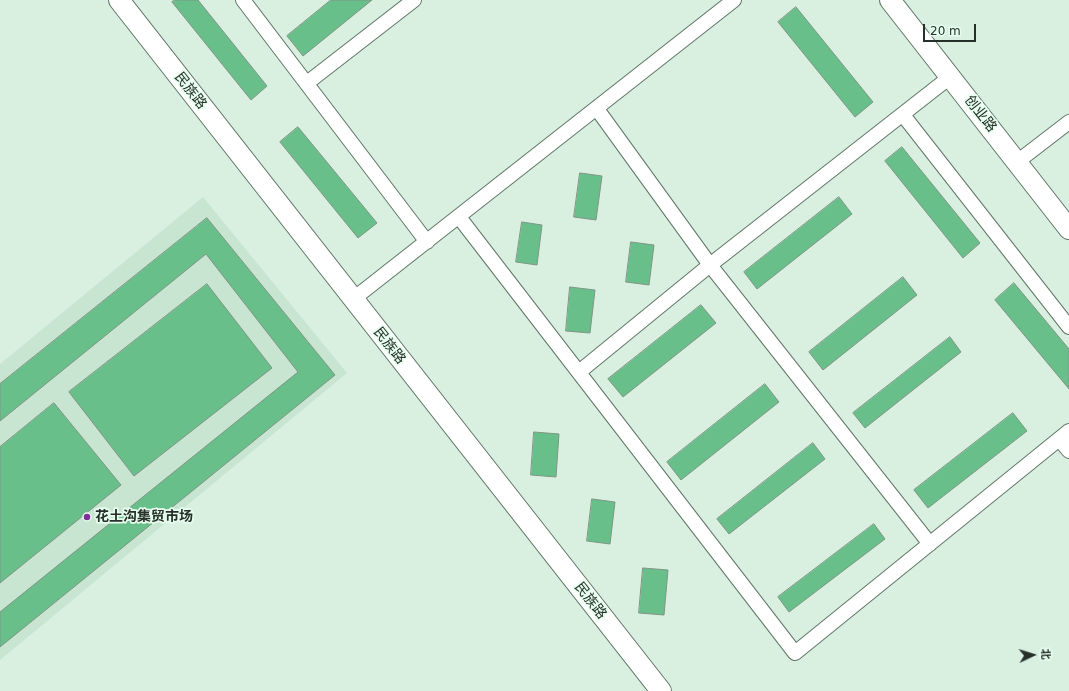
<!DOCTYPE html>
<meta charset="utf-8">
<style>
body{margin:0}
#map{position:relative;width:1069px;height:691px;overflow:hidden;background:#d9f0e0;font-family:"DejaVu Sans","Noto Sans SC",sans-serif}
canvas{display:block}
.north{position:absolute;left:1013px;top:635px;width:40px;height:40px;-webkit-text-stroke:3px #e6feed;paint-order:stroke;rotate:86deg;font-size:11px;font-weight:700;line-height:16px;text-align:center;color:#262f29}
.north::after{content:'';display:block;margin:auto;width:14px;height:18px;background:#262f29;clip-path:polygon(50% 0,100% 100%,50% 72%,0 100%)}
.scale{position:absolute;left:923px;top:24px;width:53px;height:18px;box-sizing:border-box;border:2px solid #262f29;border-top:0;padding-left:5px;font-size:12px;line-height:14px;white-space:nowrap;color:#262f29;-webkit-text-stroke:3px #e6feed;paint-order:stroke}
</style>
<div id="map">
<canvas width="1069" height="691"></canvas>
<div class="north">北</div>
<div class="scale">20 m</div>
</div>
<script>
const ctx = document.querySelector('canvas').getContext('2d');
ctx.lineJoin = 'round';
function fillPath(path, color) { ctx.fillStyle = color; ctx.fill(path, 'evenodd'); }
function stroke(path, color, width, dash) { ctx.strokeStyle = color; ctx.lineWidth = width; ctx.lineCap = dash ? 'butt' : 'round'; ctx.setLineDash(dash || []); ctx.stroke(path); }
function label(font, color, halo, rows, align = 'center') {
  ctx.font = font + ' "DejaVu Sans","Noto Sans SC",sans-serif'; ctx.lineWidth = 3.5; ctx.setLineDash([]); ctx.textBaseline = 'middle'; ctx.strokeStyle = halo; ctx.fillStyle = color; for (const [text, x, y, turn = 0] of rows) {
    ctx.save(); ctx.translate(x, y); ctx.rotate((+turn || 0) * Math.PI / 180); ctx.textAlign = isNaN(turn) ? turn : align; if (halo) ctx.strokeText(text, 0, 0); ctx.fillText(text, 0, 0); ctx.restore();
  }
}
const built = new Path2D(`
 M203,197l144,176 -347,287v-296z`);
const building = new Path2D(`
 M175,0h23l69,86 -16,14 -79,-98z
 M331,0h41l-69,56 -16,-20z
 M796,7l77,95 -18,15 -77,-95z
 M298,127l79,96 -19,15 -78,-96z
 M902,147l78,96 -17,15 -78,-97z
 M580,173l22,3 -6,44 -22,-3z
 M839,197l13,17 -95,75 -13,-17z
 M207,218l128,157 -335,272v-35l298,-240 -92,-118 -206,167v-37z
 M522,222l20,3 -5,40 -21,-3z
 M631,242l23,3 -5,40 -23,-3z
 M903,277l14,18 -94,75 -14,-18z
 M1014,283l55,66v40l-74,-89z
 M207,284l65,84 -138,108 -65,-84z
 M570,287l25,3 -5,43 -24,-2z
 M701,305l15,18 -93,74 -15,-18z
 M950,337l11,15 -96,76 -12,-15z
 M765,384l14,18 -98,78 -14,-18z
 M54,403l67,82 -121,98v-136z
 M1013,413l14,18 -99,77 -14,-18z
 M534,432l25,2 -3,43 -25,-2z
 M813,443l12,16 -96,75 -12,-15z
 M592,499l23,3 -5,42 -23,-3z
 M874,524l11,15 -96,73 -11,-15z
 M643,568l25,2 -4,45 -25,-2z`);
const street = new Path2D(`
 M243,0l184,242
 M307,83l107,-83
 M597,109l113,156 220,279
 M903,115l166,212
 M1017,162l52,-40
 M459,217l336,436 274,-222
 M352,300l382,-300
 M579,372l131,-107 240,-188
 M1059,439l10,12`);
const secondary = new Path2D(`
 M119,0l542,691
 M890,0l179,229`);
const markers = [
 [87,517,4,"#812e9d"]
];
const streetNames = [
 ["民族路",190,91,52],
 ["创业路",980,114,52],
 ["民族路",389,346,52],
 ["民族路",590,601,52]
];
const poiNames = [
 ["花土沟集贸市场",95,517]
];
fillPath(built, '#c8e5d1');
fillPath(building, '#68bf89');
stroke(building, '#7f9586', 1);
stroke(street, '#617668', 16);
stroke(secondary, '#617668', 22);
stroke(street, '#fff', 14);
stroke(secondary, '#fff', 20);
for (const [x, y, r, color] of markers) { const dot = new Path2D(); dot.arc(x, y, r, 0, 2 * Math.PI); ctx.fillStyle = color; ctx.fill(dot); stroke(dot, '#e6feed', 1.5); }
label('14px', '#262f29', '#e6feed', streetNames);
label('bold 14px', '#262f29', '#e6feed', poiNames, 'left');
</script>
